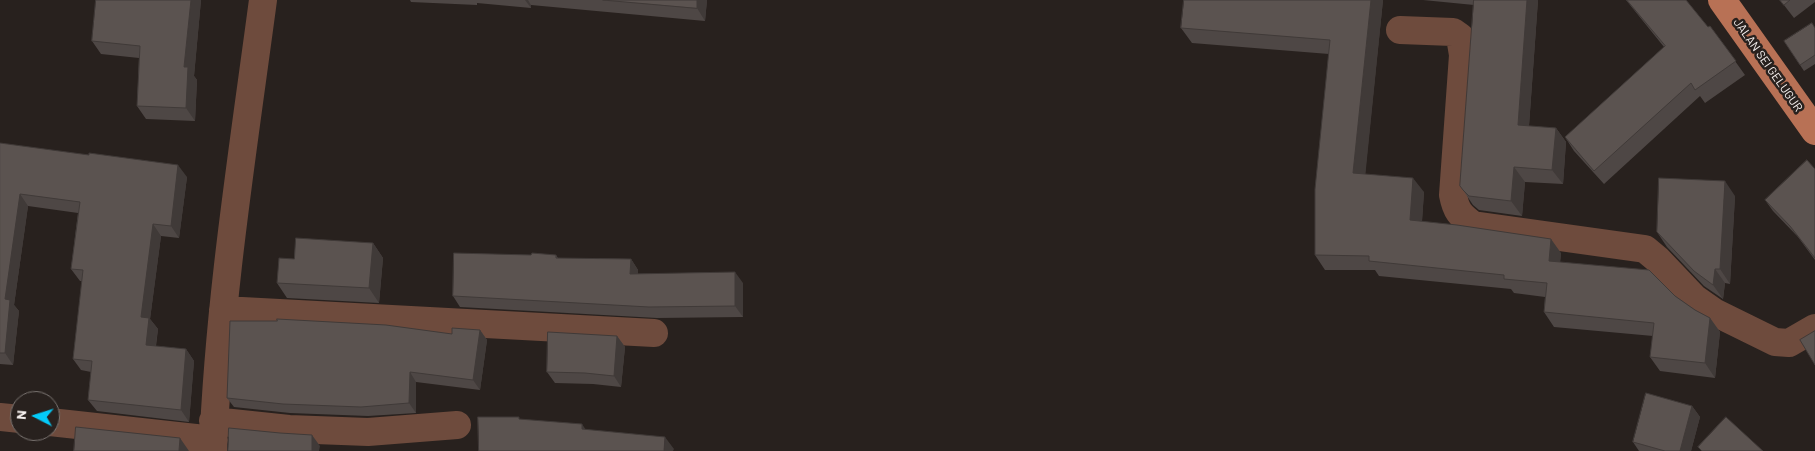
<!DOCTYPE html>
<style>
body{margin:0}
#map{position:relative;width:1815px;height:451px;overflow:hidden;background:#28211e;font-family:Barlow,sans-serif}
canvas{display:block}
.north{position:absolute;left:10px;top:391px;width:50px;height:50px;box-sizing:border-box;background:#28211e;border:1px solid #7b7572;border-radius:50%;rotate:275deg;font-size:14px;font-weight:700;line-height:20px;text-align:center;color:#f7f2f0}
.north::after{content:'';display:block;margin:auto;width:18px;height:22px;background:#04cbf9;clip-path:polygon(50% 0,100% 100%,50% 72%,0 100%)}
</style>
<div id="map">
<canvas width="1815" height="451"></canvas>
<div class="north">N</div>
</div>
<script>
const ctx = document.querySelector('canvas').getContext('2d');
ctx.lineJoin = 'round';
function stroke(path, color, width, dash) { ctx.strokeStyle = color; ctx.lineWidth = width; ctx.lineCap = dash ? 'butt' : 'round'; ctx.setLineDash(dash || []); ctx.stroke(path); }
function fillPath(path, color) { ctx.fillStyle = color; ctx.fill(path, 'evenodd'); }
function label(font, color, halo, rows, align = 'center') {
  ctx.font = font + ' Barlow,sans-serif'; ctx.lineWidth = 5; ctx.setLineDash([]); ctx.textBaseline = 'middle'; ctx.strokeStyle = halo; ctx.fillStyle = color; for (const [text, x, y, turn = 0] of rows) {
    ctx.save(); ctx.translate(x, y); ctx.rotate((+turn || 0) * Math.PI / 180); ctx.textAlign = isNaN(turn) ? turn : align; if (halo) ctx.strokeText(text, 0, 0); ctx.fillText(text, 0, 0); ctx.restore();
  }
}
const minor = new Path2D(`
 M1400,30l53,2 7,5 3,18 -10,140c3,16 7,20 20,30l172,24 12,10 37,39 20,14 61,30 14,1 26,-15
 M223,310l431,23
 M0,417l20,2
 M213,421l76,8 79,3 89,-7
 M50,422l164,18
 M213,451c6,-151 30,-301 50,-451`);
const major = new Path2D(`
 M1722,0l93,131`);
const wall = new Path2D(`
 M96,0h105l-7,76 3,4 -2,41 -49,-2 -9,-13 2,-48 -38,-4 -9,-13z
 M410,0h297l-2,21 -174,-16v3l-54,-5v2l-66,-3z
 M1383,0l-18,174 59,18 -2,29 139,32 -1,9 115,34 20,14 15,8 10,14 -5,46 -55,-7 -10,-14 3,-21 -99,-9 -10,-15 1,-15 -31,-4 -3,-4 -132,-13 -4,-6h-50l-10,-15 14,-201 -137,-11 -11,-15z
 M1423,0h115l-9,126 27,2 10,14 -3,42 -38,-2 -3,34 -43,-6 -6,-5 -10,-15 11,-185z
 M1626,0h60l22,27 2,-1 35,49 -40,28 -5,-7 -96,88 -30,-33 -9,-14 99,-90z
 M1780,0h35v2l-21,16z
 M1815,28v36l-11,7 -20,-30z
 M0,143l187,34 -8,61 -18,-2 -11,83 8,10 -2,17 30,3 8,12 -5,61 -92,-11 -9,-11 3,-28 -10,-2 -8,-11 9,-78h-2l-9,-12 7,-56 -50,-7 -14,99 5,6 -6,54 -13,-1z
 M1815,169v91l-17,-23 -25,-26 -8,-11z
 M1735,196l-5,88 -5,-1 -2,16 -19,-13 -37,-39 -10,-15z
 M373,243l10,15 -4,45 -92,-5 -10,-15 17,-24z
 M531,255h25l2,3 73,1 7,11v4l105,9v34l-86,1 -197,-11 -7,-11z
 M480,330l7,10 -7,50 -64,-8v31l-48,3 -78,-3 -56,-6 -7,-9 225,-64z
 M617,336l8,11 -4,40 -28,-3 -38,-1 -8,-11z
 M1692,406l8,11 -9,34h-52l-6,-9z`);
const shadedWall = new Path2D(`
 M191,0h10l-7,76 3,4 -2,41 -9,-13 -2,-41z
 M525,0h3l3,5v3z
 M697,0h10l-2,21 -8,-13z
 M1371,0h12l-19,188 -11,-15z
 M1527,0h11l-10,139 -10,-14z
 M1556,128l10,14 -3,42 -11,-14z
 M178,165l9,12 -8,61 -8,-12z
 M1514,167l11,15 -3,34 -11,-15z
 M1413,178l11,14 -3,43 -11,-15z
 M1725,181l10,15 -5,88 -10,-15z
 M20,194l8,12 -14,99 5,6 -6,54 -8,-12v-54z
 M153,224l8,12 -11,83 8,10 -4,28 -8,-12 -5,-28z
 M1551,239l10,14 -2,22 -10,-14z
 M373,243l10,15 -4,45 -10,-15z
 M631,259l7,11v15l-8,-11z
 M1715,269l10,14 -2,16 -10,-14z
 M735,272l8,11v34l-8,-11z
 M1710,318l10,14 -5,46 -10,-15z
 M480,330l7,10 -7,50 -7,-10z
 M617,336l8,11 -4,40 -7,-11z
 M186,349l8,12 -5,61 -8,-12z
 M410,372l6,10v31l-7,-10z
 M1692,406l8,11 -9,34h-11z
 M582,424l8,12 -8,-7z
 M312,435l8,11 -1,5h-7z
 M665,437l9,12 -1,2h-9z
 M180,438l9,13h-10z`);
const building = new Path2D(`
 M96,0h95l-7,67h4l-2,41 -49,-2 3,-60 -48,-5z
 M603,0h94v8z
 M1184,0h187l-18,173 60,5 -3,42 47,5 94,14 -2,22 100,9 26,26 20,14 15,8 -5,45 -55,-6 4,-34 -110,-11 3,-29 -43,-4v-4l-135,-14v-5l-54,-1v-66l15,-149 -149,-12z
 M1474,0h53l-9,125 38,3 -4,42 -38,-3 -3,34 -42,-5 -6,-6 -3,-4z
 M1627,0h59l22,27 2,-1 26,35 -41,29 -4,-7 -97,88 -29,-34 100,-91z
 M1780,0h10l-6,5z
 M1812,23l3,5v27l-15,10 -16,-24z
 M0,143l89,12v-2l89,12 -7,61 -18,-2 -12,93 8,1 -3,27 40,4 -5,61 -93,-10 4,-39 -19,-2 10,-89 -12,-1 9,-67 -60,-8 -15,105 5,1 -5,53h-5z
 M1807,160l8,9v89l-25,-32 -25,-26z
 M1659,178l66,3 -5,88h-5l-2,16 -19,-14 -37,-39z
 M296,238l77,5 -4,45 -92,-5 2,-25 15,1z
 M454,253l77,2 1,-2 24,2v3l75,1 -1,15 105,-2v34l-86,1 -196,-11z
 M277,319l109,6 66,9v-6l28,2 -7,50 -63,-8 -1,31 -48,4 -78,-3 -56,-6 3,-77h47z
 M1815,331v34l-15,-25z
 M548,332l69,4 -3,40 -29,-3 -38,-1z
 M1646,393l46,13 -12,45h-15l-32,-9z
 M478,417h41v2l63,5v5l83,8 -1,14h-185z
 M1726,417l37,34h-61l-4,-4z
 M76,427l104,11 -1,13h-105z
 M229,428l51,5 32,2v16h-84z`);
const streetNames = [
 ["JALAN SEI GELUGUR",1768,65,55]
];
stroke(minor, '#6e4b3d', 28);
stroke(major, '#b87155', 28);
fillPath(wall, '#4e4745');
fillPath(shadedWall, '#403a38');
fillPath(building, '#5b5350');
stroke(building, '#403a38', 1);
label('12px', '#f7f2f0', '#28211e', streetNames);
</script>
